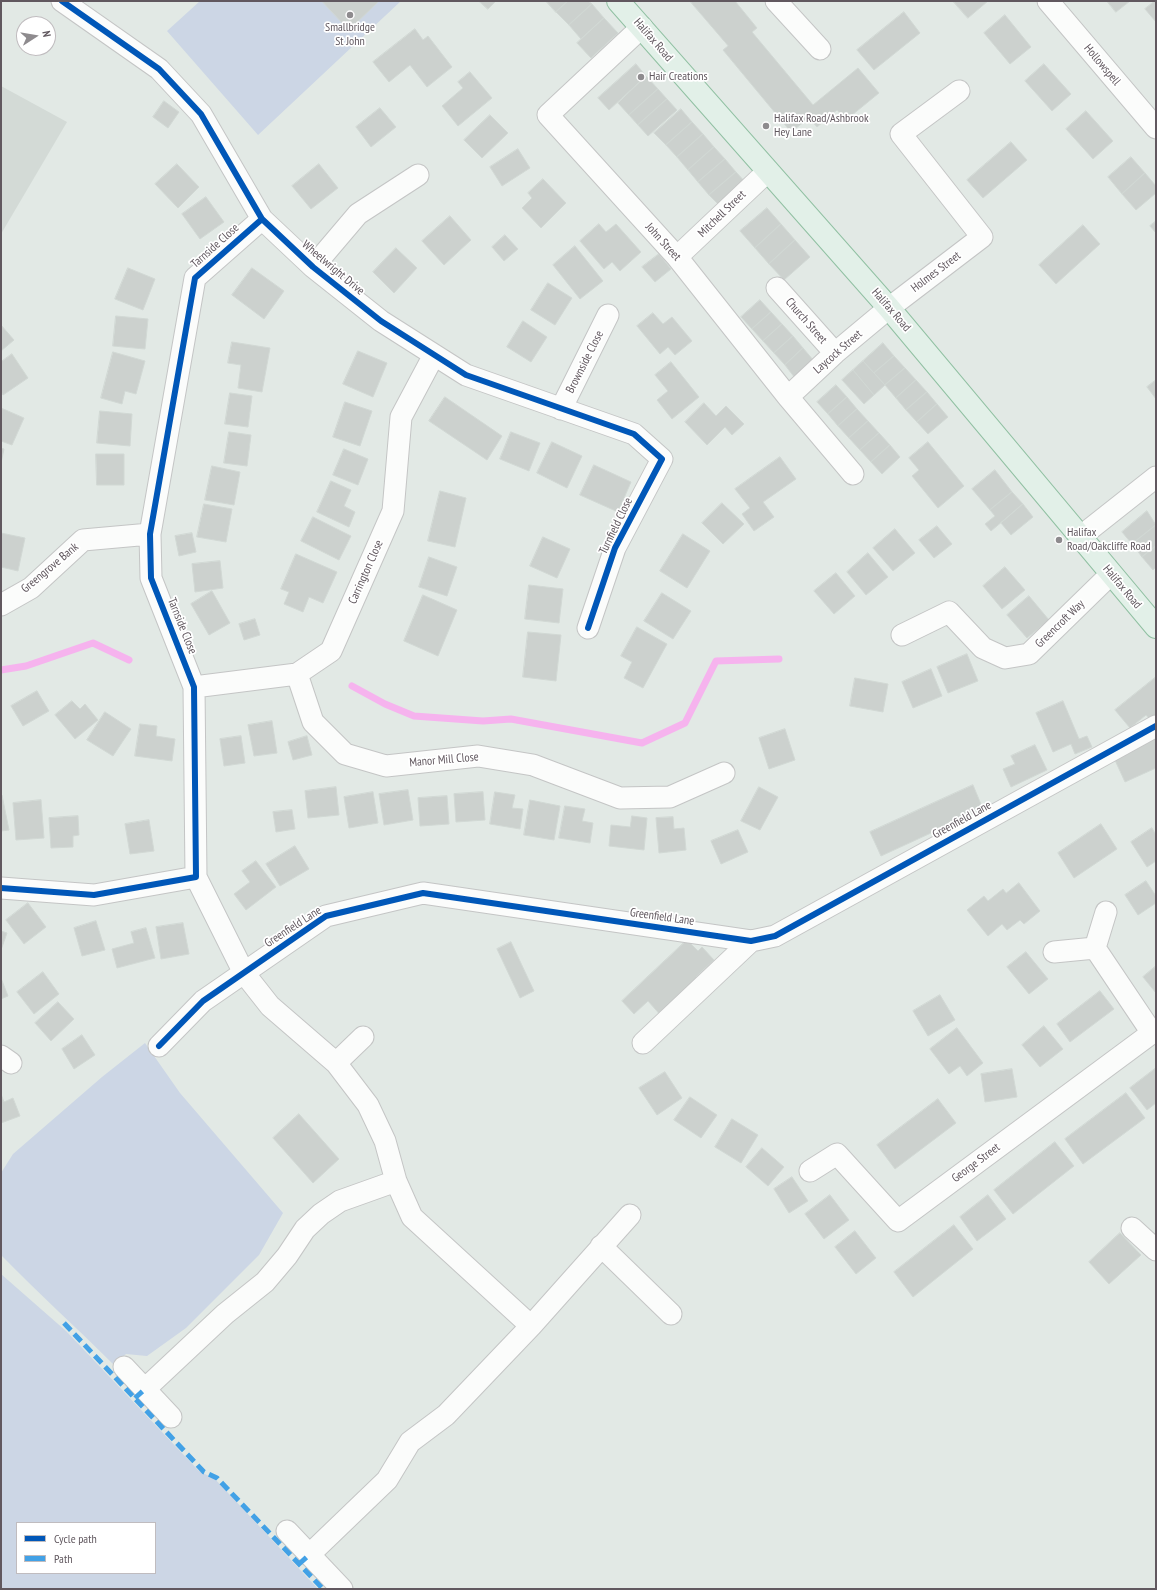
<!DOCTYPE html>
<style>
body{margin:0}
#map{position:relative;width:1157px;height:1590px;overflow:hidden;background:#e2e9e5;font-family:"PT Sans Narrow",sans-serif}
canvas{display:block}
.frame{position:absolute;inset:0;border:2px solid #61585f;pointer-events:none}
.legend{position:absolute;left:16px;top:1522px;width:140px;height:52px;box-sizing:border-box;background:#fff;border:1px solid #c0bcbf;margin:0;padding:5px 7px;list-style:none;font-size:12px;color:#61585f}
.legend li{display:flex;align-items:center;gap:8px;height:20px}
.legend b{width:20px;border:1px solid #c0bcbf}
.north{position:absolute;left:16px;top:16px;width:40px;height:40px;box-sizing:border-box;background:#fff;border:1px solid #c0bcbf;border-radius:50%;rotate:78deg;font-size:11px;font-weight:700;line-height:16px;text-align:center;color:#61585f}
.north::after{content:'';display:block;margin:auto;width:14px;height:18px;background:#8e8b8e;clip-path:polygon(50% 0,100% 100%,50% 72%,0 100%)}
</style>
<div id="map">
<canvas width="1157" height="1590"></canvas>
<div class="frame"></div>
<ul class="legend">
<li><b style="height:5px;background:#0057b8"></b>Cycle path</li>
<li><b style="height:5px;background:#42a1e6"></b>Path</li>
</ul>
<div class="north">N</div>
</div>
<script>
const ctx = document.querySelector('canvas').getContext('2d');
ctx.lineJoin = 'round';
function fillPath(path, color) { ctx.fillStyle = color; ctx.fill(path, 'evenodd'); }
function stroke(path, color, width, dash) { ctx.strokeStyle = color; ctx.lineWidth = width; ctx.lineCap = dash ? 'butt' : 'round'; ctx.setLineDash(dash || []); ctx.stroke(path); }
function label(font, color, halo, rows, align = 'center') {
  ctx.font = font + ' "PT Sans Narrow",sans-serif'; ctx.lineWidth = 3.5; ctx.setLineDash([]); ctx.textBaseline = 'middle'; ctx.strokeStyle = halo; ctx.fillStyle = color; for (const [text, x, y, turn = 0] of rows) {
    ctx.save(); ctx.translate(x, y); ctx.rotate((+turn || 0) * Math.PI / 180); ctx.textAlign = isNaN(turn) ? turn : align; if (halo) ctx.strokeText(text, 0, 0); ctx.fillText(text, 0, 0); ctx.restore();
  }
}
const industrial = new Path2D(`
 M1,86l66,36 -66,112z`);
const green = new Path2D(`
 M200,1h201l-143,134 -91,-104z
 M145,1043l35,50 103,120 -24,42 -73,73 -39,28 -21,-2 -12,11c-37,-37 -76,-72 -113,-110v-82l12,-19 89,-77z
 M1,1274l65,57 133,140 16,8 103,110h-317zM17,1523h138v50h-138z`);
const stream = new Path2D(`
 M1,670l25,-4 67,-23 36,17
 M352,686l33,18 29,12 69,5 28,-2 131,24 43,-20 31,-62 63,-2`);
const building = new Path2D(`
 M322,1h57l-30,29z
 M479,1h17l-8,8z
 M546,1h22l-12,11z
 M568,1h20l4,3 -23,21 -13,-13z
 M690,1h45l22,27 -5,4 61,73 45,-37 21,25 -33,27 -9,-10 -20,17 -8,-9 -18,14 -68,-82 5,-4z
 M953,1h35l-20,17z
 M1107,1h23l-14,11z
 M1155,1h1v21l-11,-13z
 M592,4l12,14 -23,21 -12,-14z
 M904,12l16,21 -46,37 -17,-20z
 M1005,15l26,32 -21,17 -26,-31z
 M604,18l14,15 -27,25 -14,-15z
 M415,29l8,11 5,-4 24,31 -25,20 -17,-22 -21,17 -16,-20z
 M636,64l10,12 -37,34 -11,-12z
 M1044,64l27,30 -19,17 -27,-30z
 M470,72l22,26 -34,28 -16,-20 21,-18 -5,-6z
 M646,76l12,13 -29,26 -11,-12z
 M658,89l9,10 -29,26 -9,-10z
 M667,99l10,11 -29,26 -10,-11z
 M164,101l15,11 -11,16 -15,-11z
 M380,108l16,19 -25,20 -15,-20z
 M681,109l11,13 -26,23 -12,-12z
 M1086,111l27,30 -20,18 -27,-30z
 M490,115l18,18 -26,25 -18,-18z
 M692,122l11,12 -26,23 -11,-12z
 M703,134l11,13 -26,23 -11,-13z
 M1011,142l16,18 -44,38 -16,-18z
 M714,147l11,12 -27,23 -10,-12z
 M518,149l12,19 -28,18 -12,-19z
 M1131,157l14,16 -23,21 -14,-17z
 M725,159l11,13 -27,23 -11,-13z
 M177,164l22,23 -21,21 -23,-24z
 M319,164l19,24 -27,21 -19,-23z
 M736,172l11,12 -26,23 -12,-12z
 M1145,173l11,13v7l-20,17 -14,-16z
 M543,179l23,24 -25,25 -19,-20 10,-10 -4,-5z
 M206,197l18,25 -24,17 -18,-25z
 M767,208l14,16 -26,24 -15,-17z
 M450,216l21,24 -27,25 -22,-24z
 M1156,221v12l-6,-7z
 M599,224l7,8 10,-8 25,28 -21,19 -8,-9 -8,7 -24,-28z
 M781,224l14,16 -26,24 -14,-16z
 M1083,225l17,19 -44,40 -17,-19z
 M505,235l13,14 -14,12 -12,-14z
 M795,240l15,17 -26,23 -15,-16z
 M575,246l28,35 -23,18 -27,-34z
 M396,248l21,20 -23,25 -21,-21z
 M659,254l12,15 -16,13 -13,-15z
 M128,268l27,11 -12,31 -28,-11z
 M252,268l32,23 -20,28 -32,-24z
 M548,283l24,15 -17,27 -24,-15z
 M760,300l11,12 -19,17 -11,-12z
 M771,312l11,12 -19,17 -11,-12z
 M653,313l10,11 9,-7 20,24 -17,14 -7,-8 -8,7 -23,-28z
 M116,316l32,3 -3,30 -32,-3z
 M523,321l24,16 -16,25 -24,-15z
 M782,324l11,12 -19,17 -11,-12z
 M1,325l13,15 -13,11z
 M793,336l10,12 -18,17 -11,-12z
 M232,342l38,6 -8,44 -24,-4 3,-23 -13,-2z
 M883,343l11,13 -20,17 -11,-12z
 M803,348l11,13 -19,17 -10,-13z
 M358,351l29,12 -14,34 -30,-13z
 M113,352l32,9 -9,33 -11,-3 -3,13 -21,-6z
 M12,354l16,24 -25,17 -2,-3v-30z
 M894,356l11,12 -20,17 -11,-12z
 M863,361l22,24 -11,10 -21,-25z
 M671,362l28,35 -27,22 -15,-19 11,-9 -13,-16z
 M905,368l11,12 -20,18 -11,-13z
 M853,370l21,25 -10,9 -22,-24z
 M916,380l11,12 -21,18 -10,-12z
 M1156,380v19l-9,-12z
 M836,385l11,12 -19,17 -11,-12z
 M927,392l10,12 -20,18 -11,-12z
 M230,393l22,3 -4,31 -23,-3z
 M445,397l57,39 -15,24 -58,-39z
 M847,397l10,12 -19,17 -10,-12z
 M345,402l27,9 -12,35 -27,-9z
 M704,403l12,13 10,-10 18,18 -12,11 -7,-8 -18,18 -22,-23z
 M937,404l11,13 -20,17 -11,-12z
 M1,408l23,10 -12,27 -11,-4z
 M857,409l11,12 -19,17 -11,-12z
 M100,411l32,3 -2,32 -33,-3z
 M868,421l11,12 -19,17 -11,-12z
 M229,432l22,3 -4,31 -23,-3z
 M511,432l29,11 -11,28 -29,-12z
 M879,433l11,12 -19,17 -11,-12z
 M552,442l30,14 -15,32 -30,-15z
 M928,442l36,44 -26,22 -26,-32 7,-6 -10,-12z
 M890,445l10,12 -18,17 -11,-12z
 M1,448l3,1 -3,14z
 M344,449l24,10 -10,26 -25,-10z
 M96,454h28v31h-27z
 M780,457l16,22 -33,23 11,15 -20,14 -12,-17 8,-6 -15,-19z
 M594,465l37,17 -13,30 -38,-17z
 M212,466l28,6 -6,33 -29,-5z
 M995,470l17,22 -22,18 -18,-21z
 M331,481l20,9 -7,16 11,6 -6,15 -32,-15z
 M440,491l26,7 -11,49 -27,-6z
 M1012,492l11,12 -32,27 -6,-7 10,-8 -5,-6z
 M722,503l22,21 -21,20 -21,-21z
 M204,504l28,5 -6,33 -29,-5z
 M1023,504l10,13 -22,18 -10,-12z
 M1147,511l9,14 -24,19 -10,-12z
 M313,517l38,19 -12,24 -38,-19z
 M1156,525v21l-14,11 -10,-13z
 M937,526l15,18 -18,14 -15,-18z
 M895,529l20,24 -22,18 -20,-23z
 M1,533l24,5 -7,33 -17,-4z
 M192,533l4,19 -17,4 -4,-20z
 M683,534l27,17 -23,37 -27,-17z
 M543,537l27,12 -13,29 -27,-12z
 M1156,546v21l-3,3 -11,-13z
 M868,553l20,24 -22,18 -19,-23z
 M296,554l41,18 -14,31 -14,-6 -6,15 -19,-8 5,-12 -8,-3z
 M429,557l28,10 -10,29 -28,-9z
 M220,561l3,27 -28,4 -3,-28z
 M1005,567l20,23 -23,19 -19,-23z
 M836,573l19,23 -21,18 -20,-23z
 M529,585l34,4 -4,34 -34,-4z
 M212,591l18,32 -21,12 -18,-31z
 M662,593l29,18 -18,28 -29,-18z
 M423,595l34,15 -19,46 -34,-15z
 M1029,596l20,24 -22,18 -20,-23z
 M255,619l5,16 -16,5 -5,-16z
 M637,627l30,17 -24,44 -19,-10 8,-16 -11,-6z
 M528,632l33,3 -5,46 -33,-4z
 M967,654l11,27 -30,12 -11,-26z
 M931,669l11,27 -29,12 -11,-26z
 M1156,677v41l-4,4 -6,-7 -16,13 -15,-18z
 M855,678l33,6 -5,28 -33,-6z
 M37,691l12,20 -26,15 -12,-20z
 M72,701l8,8 5,-5 13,16 -23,19 -20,-24z
 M1063,701l16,38 8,-3 5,11 -17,7 -4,-10 -18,8 -17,-39z
 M105,712l26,17 -18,27 -26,-16z
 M272,721l5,32 -23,3 -6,-31z
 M140,724l17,2 -1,10 19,3 -3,22 -37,-5z
 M785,729l10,31 -26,9 -10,-31z
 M241,736l4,27 -21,3 -4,-27z
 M307,736l5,19 -19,5 -5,-18z
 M1156,738v30l-31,14 -11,-24z
 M1035,745l12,25 -36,17 -8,-18 12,-5 -4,-8z
 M973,785l10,24 -102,47 -11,-24z
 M336,787l3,28 -31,3 -3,-27z
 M759,787l19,10 -18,33 -19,-9z
 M408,790l5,30 -29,5 -5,-31z
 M373,792l5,31 -29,5 -5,-31z
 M483,792l2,28 -29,2 -2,-28z
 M495,792l20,3 -3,13 11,1 -3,20 -30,-5z
 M1,795h1l7,35 -8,1z
 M447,796l2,28 -29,2 -2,-28z
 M41,800l3,38 -28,2 -3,-37z
 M530,800l30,6 -6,34 -30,-5z
 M565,806l20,3 -3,12 11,2 -3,20 -31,-5z
 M292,810l3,19 -19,3 -3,-20z
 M78,816l1,19 -6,1v11l-22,1 -2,-30z
 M632,816l15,2 -3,32 -35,-4 2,-21 19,2z
 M673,817l1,12 10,-1 2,22 -27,3 -3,-35z
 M149,820l5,31 -24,3 -5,-30z
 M1101,824l16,25 -43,29 -16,-25z
 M1152,828l4,7v26l-9,6 -16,-25z
 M738,830l10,22 -27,12 -10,-23z
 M295,846l14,23 -29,17 -14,-22z
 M256,861l20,26 -30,23 -12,-16 16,-12 -8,-11z
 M1146,881l10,15v7l-18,12 -13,-20z
 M1019,883l21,28 -16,13 -4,-4 -13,10 -5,-6 -14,12 -21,-26 17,-14 4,5 15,-12 3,4z
 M28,903l18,24 -22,17 -18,-24z
 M96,921l9,29 -23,6 -8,-28z
 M183,923l6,31 -28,5 -5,-32z
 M146,928l9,30 -38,10 -5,-19 22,-6 -3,-11z
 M1,931l6,2 -6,17z
 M687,940l11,11 4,-4 12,13 -18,17 5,6 -38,35 -15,-17 -14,13 -12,-13z
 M511,942l23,49 -14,7 -23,-49z
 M1026,952l22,27 -19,15 -22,-27z
 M1156,966v27l-13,-16z
 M43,972l16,22 -25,20 -17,-22z
 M1,978l7,18 -7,3z
 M1100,991l14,18 -44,33 -13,-18z
 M940,995l15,25 -27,16 -15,-25z
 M58,1002l16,17 -23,22 -16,-18z
 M1044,1026l19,23 -23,18 -18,-22z
 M957,1028l26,35 -16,13 -7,-10 -11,8 -19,-25z
 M82,1035l13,20 -21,14 -12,-20z
 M1156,1068v35l-9,7 -17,-22z
 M1012,1069l5,28 -32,5 -4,-28z
 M665,1072l17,26 -25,17 -18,-27z
 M1126,1093l19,25 -62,46 -18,-25z
 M1,1094l3,8 9,-4 7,18 -19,7z
 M690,1097l27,18 -16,23 -27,-18z
 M938,1099l18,24 -61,46 -18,-24z
 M299,1114l40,45 -26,24 -40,-45z
 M732,1119l26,16 -17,28 -26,-16z
 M1055,1142l19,24 -61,48 -19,-24z
 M762,1148l22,19 -16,19 -22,-19z
 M792,1177l16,24 -19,12 -15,-24z
 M830,1195l19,25 -25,19 -19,-25z
 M988,1195l18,24 -29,22 -17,-24z
 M954,1225l19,24 -60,48 -19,-25z
 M855,1231l21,27 -20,16 -21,-27z
 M1120,1233l21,22 -32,29 -20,-22z`);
const minor = new Path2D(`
 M62,1l97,68 42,45 61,105 51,48 68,54 85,54 168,59 28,25 -47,89 -27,80
 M776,1l44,48
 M1048,1l108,127
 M642,27l-94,88 129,142 111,140 65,77
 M677,257l91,-86
 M313,267l45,-53 60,-39
 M777,288l58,65
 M788,397l47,-44 54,-45 93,-71 -81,-103 58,-43
 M561,409l47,-94
 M1080,537l76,-60
 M1,605l30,-17 52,-48 67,-6
 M902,635l47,-23 34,36 22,10 24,-4 82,-80
 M297,674l16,48 32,32 41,12 92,-10 55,9 87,33 50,-1 54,-24
 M194,687l103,-13 34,-23 62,-140 8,-94 33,-62
 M196,877l48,96 26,33 66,57 32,42 17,36 11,40 16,36 119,109 -85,89 -36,27 -23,38 -78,75
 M1,888l93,7 102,-18 -2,-190 -43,-109 -1,-44 45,-256 67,-59
 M1106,912l-11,36 57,85
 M1054,952l41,-4
 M643,1043l108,-102
 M159,1046l44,-45 123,-85 97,-23 328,48 24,-5 381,-210
 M1,1056l10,7
 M336,1063l27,-26
 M810,1171l27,-17 61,67 254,-188 4,-2
 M1132,1228l24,22
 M601,1246l70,68
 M531,1326l99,-111
 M124,1367l47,50
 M145,1389l80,-75 40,-32 22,-26 18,-27 16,-15 19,-13 56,-20
 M287,1531l55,58`);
const trunk = new Path2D(`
 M618,1l271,307 267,319`);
const quiet = new Path2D(`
 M64,1323l140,149 13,6 106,111
 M135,1398l10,-9
 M299,1564l10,-9`);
const cycleway = new Path2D(`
 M62,1l97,68 42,45 61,105 51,48 68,54 85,54 168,59 28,25 -47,89 -27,80
 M1,888l93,7 102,-18 -2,-190 -43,-109 -1,-44 45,-256 67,-59
 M159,1046l44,-45 123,-85 97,-23 328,48 24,-5 381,-210`);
const markers = [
 [350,15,4,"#8e8b8e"],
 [641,77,4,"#8e8b8e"],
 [766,126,4,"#8e8b8e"],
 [1059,540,4,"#8e8b8e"]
];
const poiNames = [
 ["Smallbridge",350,28,"center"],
 ["St John",350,42,"center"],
 ["Hair Creations",649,77],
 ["Halifax Road/Ashbrook",774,119],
 ["Hey Lane",774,133],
 ["Halifax",1067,533],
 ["Road/Oakcliffe Road",1067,547]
];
const streetNames = [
 ["Halifax Road",653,40,49],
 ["Hollowspell",1102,65,50],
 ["Mitchell Street",722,214,-44],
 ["John Street",663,242,48],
 ["Tarnside Close",215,246,-42],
 ["Wheelwright Drive",333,268,40],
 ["Holmes Street",936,272,-37],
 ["Halifax Road",891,310,49],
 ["Church Street",806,321,49],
 ["Laycock Street",838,352,-41],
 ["Brownside Close",585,362,-63],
 ["Turnfield Close",616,526,-64],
 ["Greengrove Bank",50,568,-40],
 ["Carrington Close",366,572,-66],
 ["Halifax Road",1122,587,50],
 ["Greencroft Way",1060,624,-44],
 ["Tarnside Close",182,626,68],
 ["Manor Mill Close",444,760,-5],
 ["Greenfield Lane",962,820,-29],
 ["Greenfield Lane",662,917,8],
 ["Greenfield Lane",293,927,-33],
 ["George Street",976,1163,-37]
];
fillPath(industrial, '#d3dad6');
fillPath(green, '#ccd6e5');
stroke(stream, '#f6b3ee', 7);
fillPath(building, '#ccd1ce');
stroke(building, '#d1d8d4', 1);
stroke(minor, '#c4c5c5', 23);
stroke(trunk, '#90c0a2', 24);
stroke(minor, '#fbfcfb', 21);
stroke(trunk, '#e2f0e8', 22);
stroke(quiet, '#42a1e6', 5, [10, 5]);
stroke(cycleway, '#0057b8', 6);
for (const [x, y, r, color] of markers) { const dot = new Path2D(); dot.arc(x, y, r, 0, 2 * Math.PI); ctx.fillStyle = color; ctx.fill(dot); stroke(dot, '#fff', 1.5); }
label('12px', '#61585f', '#fff', poiNames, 'left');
label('12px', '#61585f', '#fff', streetNames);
</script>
